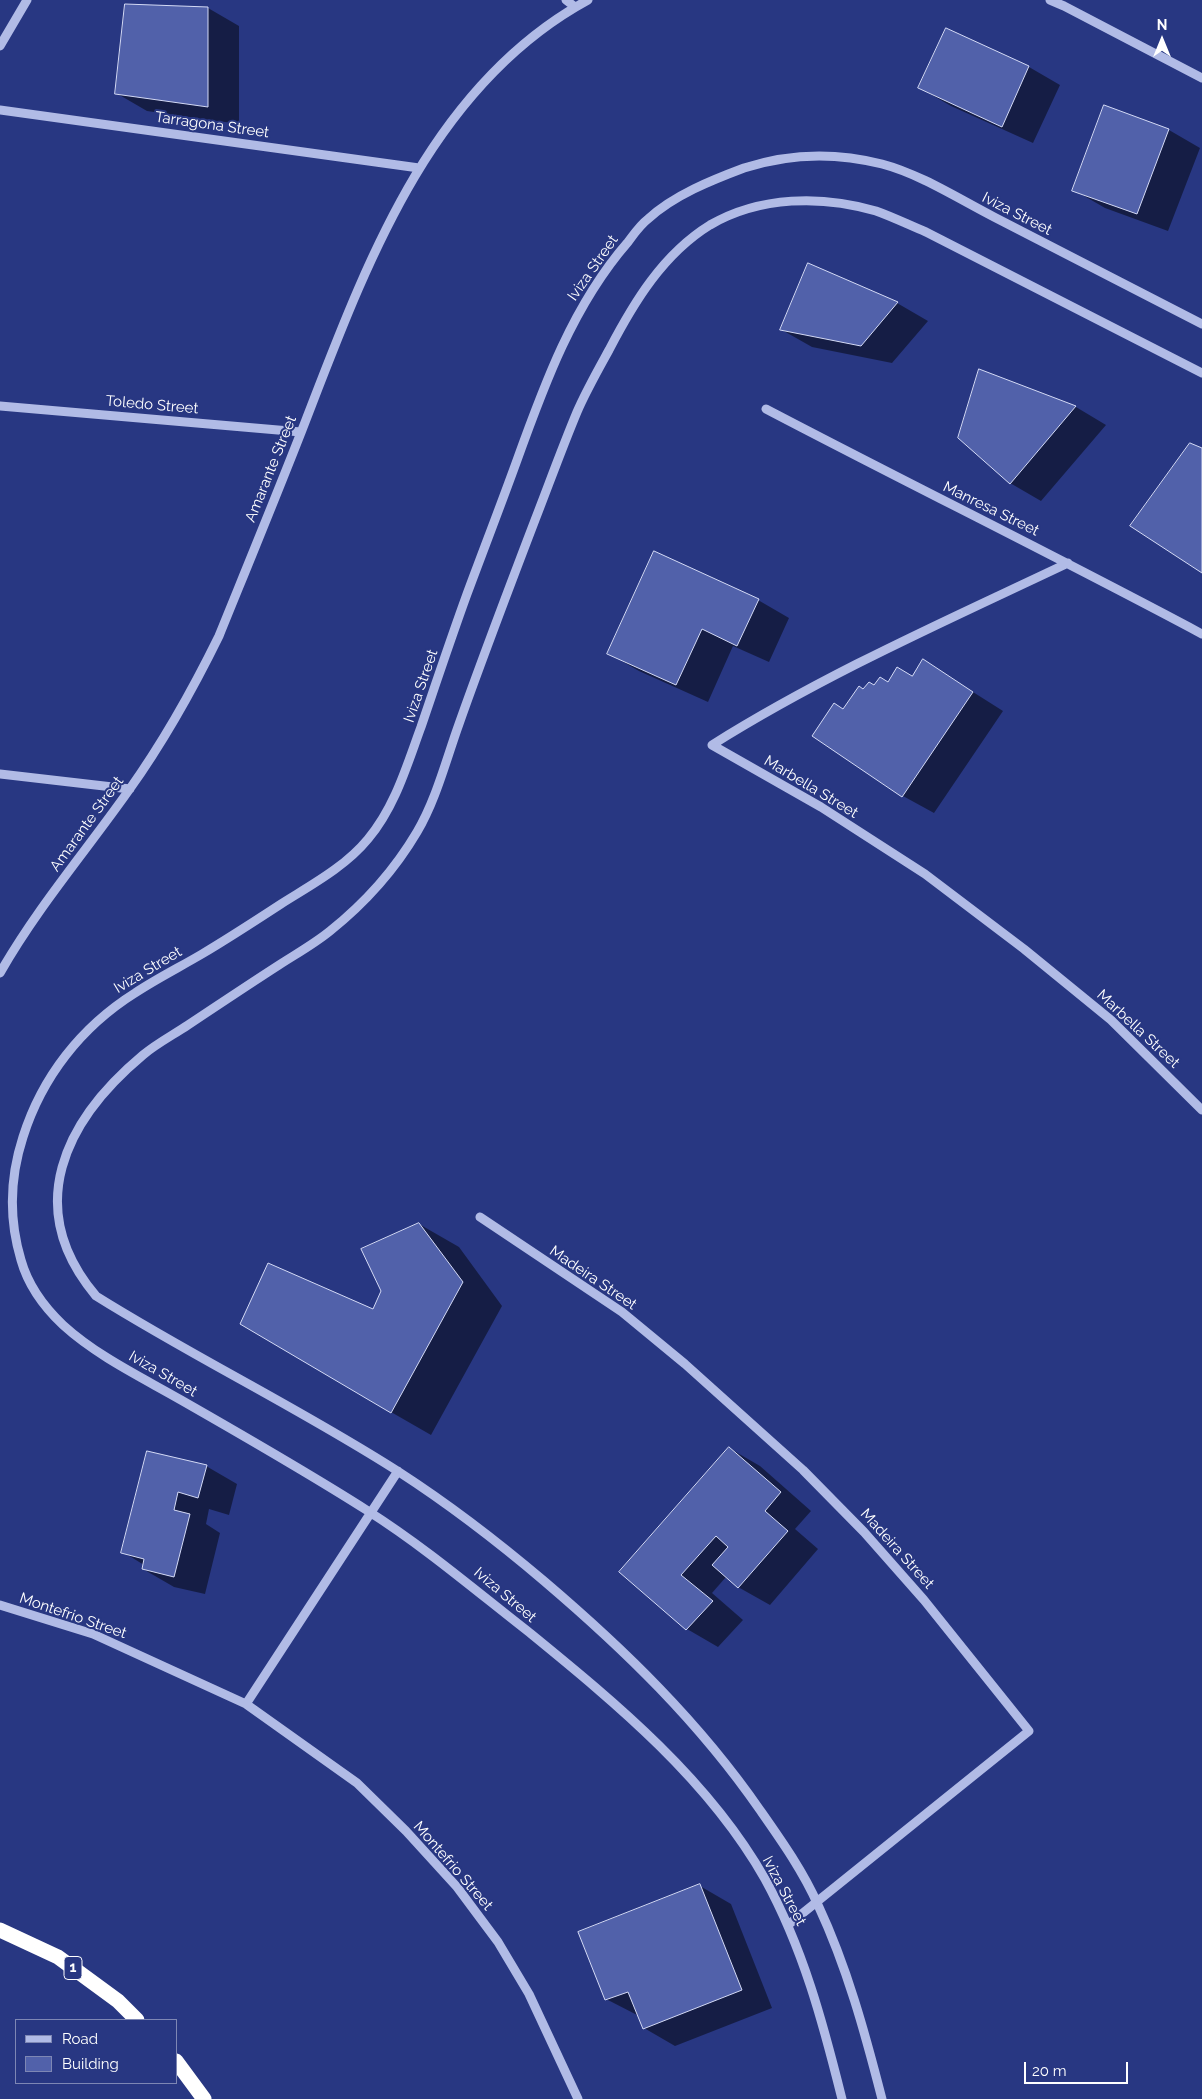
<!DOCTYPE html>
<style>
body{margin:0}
#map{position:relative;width:1202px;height:2099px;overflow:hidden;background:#283782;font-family:Raleway,sans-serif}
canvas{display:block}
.legend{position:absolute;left:15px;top:2019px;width:162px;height:65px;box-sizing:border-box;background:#283782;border:1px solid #7e87b4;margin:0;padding:6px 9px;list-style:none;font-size:15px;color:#fff}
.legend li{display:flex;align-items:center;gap:10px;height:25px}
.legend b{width:25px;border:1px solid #7e87b4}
.north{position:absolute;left:1137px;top:15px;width:50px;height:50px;-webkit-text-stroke:4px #283782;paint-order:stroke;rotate:0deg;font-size:14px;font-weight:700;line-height:20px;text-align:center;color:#fff}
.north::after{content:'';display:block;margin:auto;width:18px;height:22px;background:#fff;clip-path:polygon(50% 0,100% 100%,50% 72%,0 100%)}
.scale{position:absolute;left:1024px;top:2062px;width:104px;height:22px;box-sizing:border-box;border:2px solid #fff;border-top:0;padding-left:6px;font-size:15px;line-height:18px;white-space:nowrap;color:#fff;-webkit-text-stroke:4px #283782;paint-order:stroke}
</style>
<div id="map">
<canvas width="1202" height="2099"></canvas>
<ul class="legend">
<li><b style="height:6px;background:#b1bbe6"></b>Road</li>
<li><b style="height:14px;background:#5161aa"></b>Building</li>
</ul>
<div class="north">N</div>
<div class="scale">20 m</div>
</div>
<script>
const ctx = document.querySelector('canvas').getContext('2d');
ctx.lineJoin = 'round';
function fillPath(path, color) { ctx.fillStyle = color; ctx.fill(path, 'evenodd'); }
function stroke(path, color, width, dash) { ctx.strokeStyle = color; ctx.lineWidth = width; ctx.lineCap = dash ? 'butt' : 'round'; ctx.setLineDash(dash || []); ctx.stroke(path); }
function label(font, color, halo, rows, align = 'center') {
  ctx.font = font + ' Raleway,sans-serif'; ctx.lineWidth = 4; ctx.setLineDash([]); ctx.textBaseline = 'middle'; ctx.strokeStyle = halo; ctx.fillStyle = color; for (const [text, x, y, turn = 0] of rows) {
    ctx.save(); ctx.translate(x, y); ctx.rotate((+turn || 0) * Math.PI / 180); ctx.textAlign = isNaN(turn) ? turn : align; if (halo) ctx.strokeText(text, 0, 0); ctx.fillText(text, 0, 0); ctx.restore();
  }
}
const shadow = new Path2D(`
 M208,8l31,18v98l-92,-13 -31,-18z
 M947,30l82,37 31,18 -27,58 -82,-37 -31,-18z
 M1169,130l31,18 -32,83 -63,-23 -31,-18z
 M808,265l89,38 31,18 -36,42 -80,-16 -30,-17z
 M980,371l96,36 30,18 -65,76 -31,-18z
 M758,600l31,18 -20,44 -36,-16 -25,56 -69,-31 -31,-18z
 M924,661l79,50 -69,102 -31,-17 -60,-86 21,-19 48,-14z
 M419,1224l40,23 43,59 -71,129 -40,-23 -17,-101z
 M729,1448l31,18 51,45 -16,18 23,20 -48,56 -32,-18 -12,-10 -14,16 31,27 -25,27 -31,-18 -66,-57z
 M148,1452l58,14 31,18 -8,31 -20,-6 -3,15 14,9 -15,61 -31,-7 -31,-18 1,-4 -21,-13z
 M700,1886l31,18 41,104 -97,38 -31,-18 -5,-12 -33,-17z`);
const building = new Path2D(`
 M125,4l83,3v100l-93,-13z
 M946,28l83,38 -27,61 -84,-39z
 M1104,105l65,24 -32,85 -65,-23z
 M808,263l90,39 -37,44 -81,-16z
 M979,369l97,37 -66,78 -52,-46z
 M1190,443l12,5v125l-72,-47z
 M654,551l105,48 -22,47 -35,-17 -26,56 -69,-31z
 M923,659l50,33 -71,105 -90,-61 22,-33 9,6 16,-23 4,3 6,-7 5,3 6,-8 8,5 9,-15 15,9z
 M419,1223l44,59 -72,131 -151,-89 28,-61 105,46 8,-18 -20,-42z
 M729,1447l52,45 -16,19 23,20 -50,57 -26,-23 16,-18 -12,-11 -35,39 32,26 -27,29 -67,-58z
 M147,1451l60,14 -9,33 -20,-6 -4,18 16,4 -16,63 -32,-8 2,-10 -23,-6z
 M700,1884l42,106 -99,39 -15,-37 -23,8 -27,-68z`);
const minor = new Path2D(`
 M566,0l9,7
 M1050,0l14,6 138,72
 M0,46l27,-46
 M0,110l419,58
 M0,406l301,26
 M766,409c145,76 292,148 436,225
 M1068,563c-120,57 -243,111 -356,182l109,62 104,67 99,75 87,71 91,90
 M0,774l130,15
 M0,973c37,-65 86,-122 129,-183 35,-49 64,-101 90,-154 28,-69 56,-137 83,-206 62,-160 126,-343 286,-430
 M480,1217l142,95 63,52 118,106 61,62 60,68 105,131 -241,194
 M0,1605l93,29 153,70 111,79 49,48 51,56 41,55 31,52 49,105
 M246,1704l152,-233
 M842,2099c-19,-76 -39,-151 -77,-220 -56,-99 -148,-175 -235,-246 -54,-42 -104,-85 -162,-122 -61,-39 -124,-75 -187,-111 -40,-23 -84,-44 -118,-75 -19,-18 -35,-40 -42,-65 -12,-40 -11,-83 2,-123 19,-60 58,-110 112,-144 21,-14 45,-26 67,-39 27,-16 53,-33 79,-50 30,-19 64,-37 87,-65 27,-32 39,-74 53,-112 15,-44 30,-89 46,-133 16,-43 33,-87 49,-131 28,-78 57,-158 112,-221 6,-8 12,-17 20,-23 26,-24 64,-39 96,-51 46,-15 91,-16 138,-4 38,10 77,35 112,53 70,36 139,72 208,107
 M882,2099c-17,-66 -35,-132 -64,-194 -15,-34 -37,-65 -58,-95 -61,-88 -135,-160 -216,-229 -46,-39 -94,-76 -145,-109 -98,-63 -204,-114 -303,-176 -74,-88 -32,-175 47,-241 13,-11 30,-20 45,-30 30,-20 60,-40 91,-60 17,-11 35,-21 51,-34 35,-28 64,-60 87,-99 19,-32 29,-72 42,-108 24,-68 50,-136 76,-204 14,-36 27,-72 42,-108 9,-21 21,-42 32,-62 25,-48 54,-96 101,-125 50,-29 112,-30 166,-14 17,6 33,14 50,21l276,141`);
const highway = new Path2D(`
 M0,1930l58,27 60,44 19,19
 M176,2061l28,38`);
const shields = [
 [73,1968,18]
];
const shieldNames = [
 ["1",73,1968]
];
const streetNames = [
 ["Tarragona Street",212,125,8],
 ["Iviza Street",1017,214,27],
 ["Iviza Street",593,268,-55],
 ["Toledo Street",152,405,5],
 ["Amarante Street",271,469,-68],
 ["Manresa Street",991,509,26],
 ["Iviza Street",421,686,-71],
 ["Marbella Street",811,787,31],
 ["Amarante Street",87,824,-54],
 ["Iviza Street",148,970,-31],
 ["Marbella Street",1138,1029,43],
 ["Madeira Street",593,1278,34],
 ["Iviza Street",163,1374,30],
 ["Madeira Street",897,1549,48],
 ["Iviza Street",505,1595,40],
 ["Montefrio Street",73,1616,19],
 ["Montefrio Street",453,1866,49],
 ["Iviza Street",784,1891,62]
];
fillPath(shadow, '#0007');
fillPath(building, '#5161aa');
stroke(building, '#d4daf5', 1);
stroke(minor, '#b1bbe6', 9);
stroke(highway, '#fff', 15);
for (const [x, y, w] of shields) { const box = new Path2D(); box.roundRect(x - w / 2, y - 11.5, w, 23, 4); ctx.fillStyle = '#283782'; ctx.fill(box); stroke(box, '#fff', 1); }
label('bold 14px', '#fff', null, shieldNames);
label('15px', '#fff', '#283782', streetNames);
</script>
